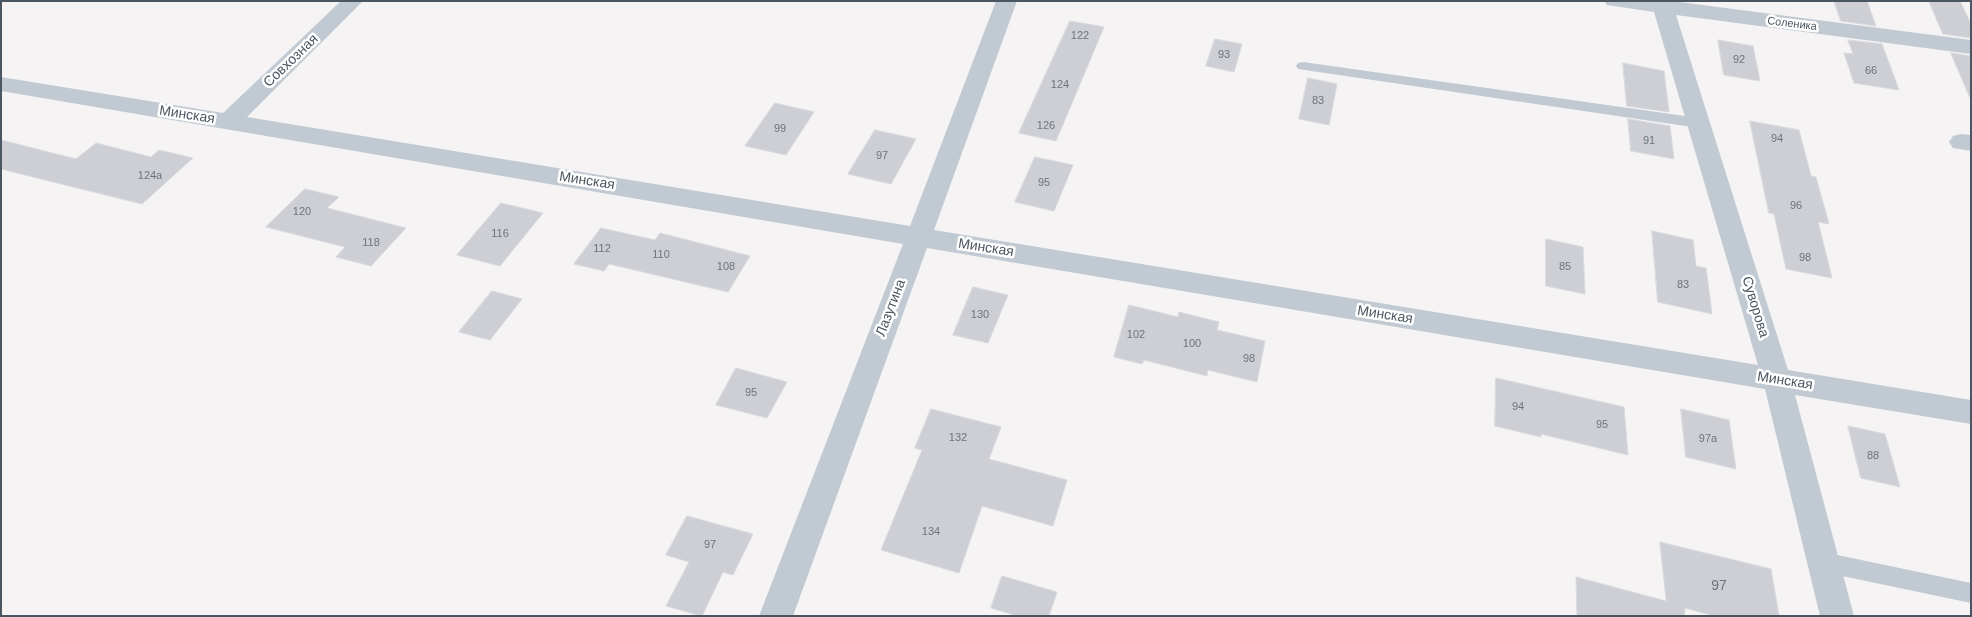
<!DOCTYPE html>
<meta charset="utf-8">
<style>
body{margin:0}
#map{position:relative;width:1972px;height:617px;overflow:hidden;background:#f5f3f3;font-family:Helvetica,sans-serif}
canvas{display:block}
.frame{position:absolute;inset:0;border:2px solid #4a5661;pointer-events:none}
</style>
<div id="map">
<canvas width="1972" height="617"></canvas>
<div class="frame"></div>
</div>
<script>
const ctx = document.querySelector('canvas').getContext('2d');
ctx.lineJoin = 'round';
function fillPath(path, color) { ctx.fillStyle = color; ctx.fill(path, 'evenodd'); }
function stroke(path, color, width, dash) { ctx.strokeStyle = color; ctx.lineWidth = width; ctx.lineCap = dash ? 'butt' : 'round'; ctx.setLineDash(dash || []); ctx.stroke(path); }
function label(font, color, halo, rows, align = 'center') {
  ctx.font = font + ' Helvetica,sans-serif'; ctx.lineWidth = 5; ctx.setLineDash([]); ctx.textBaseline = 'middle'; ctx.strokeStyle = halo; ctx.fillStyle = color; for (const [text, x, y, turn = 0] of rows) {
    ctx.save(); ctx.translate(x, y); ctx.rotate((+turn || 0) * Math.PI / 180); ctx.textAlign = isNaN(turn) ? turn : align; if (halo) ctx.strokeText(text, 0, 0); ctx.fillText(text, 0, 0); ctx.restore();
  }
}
const building = new Path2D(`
 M1834,1h33l9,25 -35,-5z
 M1929,1h31l11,23v14l-28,-4z
 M1070,21l34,6 -48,114 -37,-8z
 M1215,39l27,5 -8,28 -28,-6z
 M1718,40l35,6 7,35 -36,-6z
 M1848,40l34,4 17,46 -45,-7 -10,-30 9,1z
 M1951,53l20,3v44z
 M1623,63l41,8 5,41 -42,-6z
 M1308,78l29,6 -8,41 -30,-6z
 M775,103l39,9 -28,43 -41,-9z
 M1628,119l42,7 4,33 -43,-8z
 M1750,121l49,9 12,46 5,1 13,47 -11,-2 14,56 -46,-9 -12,-55 -5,-1z
 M875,130l41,9 -25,45 -43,-10z
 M1,140l75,19 20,-16 55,14 8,-7 34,8 -51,46 -141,-35z
 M1035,157l38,8 -19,46 -39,-9z
 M305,189l34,8 -12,11 79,20 -35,38 -35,-9 9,-10 -79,-20z
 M501,203l42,10 -43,53 -43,-11z
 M601,228l54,12 5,-7 90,23 -22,36 -119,-28 -5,7 -30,-7z
 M1652,231l41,9 3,26 10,2 6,46 -54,-12z
 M1546,239l37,8 2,47 -39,-8z
 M973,287l35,8 -20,48 -35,-8z
 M492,291l30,8 -32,41 -31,-8z
 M1129,305l49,12 1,-5 40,10 -2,8 48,11 -8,41 -49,-12 -1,6 -63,-16 -2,4 -28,-7z
 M736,368l51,14 -20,36 -51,-13z
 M1496,378l128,29 4,48 -87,-21v3l-46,-11z
 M931,409l70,18 -12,32 78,21 -14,46 -71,-20 -23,67 -78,-23 41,-100 -7,-2z
 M1681,409l48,11 7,49 -50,-12z
 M1848,426l37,8 15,53 -39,-9z
 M687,516l66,18 -20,41 -10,-3 -21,44 -36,-10 23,-44 -23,-7z
 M1660,542l111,27 8,47h-65l-29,-8 -1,8h-107l-1,-39 90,24z
 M1002,576l55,16 -8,24h-32l-26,-8z`);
const lane = new Path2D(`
 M1303,62l396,56 5,2 3,3 -3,3 -5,2 -401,-59 -2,-3 2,-3z
 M1823,552l148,31v20l-148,-31 -7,-3 -3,-7 3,-7z`);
const street = new Path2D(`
 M341,1h22l-116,116 663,109 86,-225h21l-83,229 824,135 -104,-353 -47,-7 -3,-4h68l299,39v14l-295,-39 112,355 183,30v24l-176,-29 59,221h-34l-55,-227 -838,-141 -134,368h-34l144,-372 -902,-153v-14l222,36z
 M1961,134l10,1v16l-18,-3 -4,-6 4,-6z`);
const farStreetnames = [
 ["Соленика",1792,24,7]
];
const numberNames = [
 ["122",1080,36],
 ["93",1224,55],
 ["92",1739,60],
 ["66",1871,71],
 ["124",1060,85],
 ["83",1318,101],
 ["126",1046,126],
 ["99",780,129],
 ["94",1777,139],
 ["91",1649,141],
 ["97",882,156],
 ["124а",150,176],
 ["95",1044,183],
 ["96",1796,206],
 ["120",302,212],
 ["116",500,234],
 ["118",371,243],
 ["112",602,249],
 ["110",661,255],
 ["98",1805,258],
 ["108",726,267],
 ["85",1565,267],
 ["83",1683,285],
 ["130",980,315],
 ["102",1136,335],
 ["100",1192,344],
 ["98",1249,359],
 ["95",751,393],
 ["94",1518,407],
 ["95",1602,425],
 ["132",958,438],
 ["97а",1708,439],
 ["88",1873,456],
 ["134",931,532],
 ["97",710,545]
];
const streetNames = [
 ["Совхозная",291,61,-44],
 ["Минская",187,115,9],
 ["Минская",587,181,9],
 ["Минская",986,248,9],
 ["Суворова",1755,307,73],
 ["Лазутина",891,308,-69],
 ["Минская",1385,315,9],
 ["Минская",1785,381,9]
];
const nearNumbernames = [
 ["97",1719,586]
];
fillPath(building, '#cdcfd5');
stroke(building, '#d7d9de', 1);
fillPath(lane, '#c1cad2');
fillPath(street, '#c1cad2');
label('11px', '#4a5661', '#fff', farStreetnames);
label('11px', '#6b747e', null, numberNames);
label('14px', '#4a5661', '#fff', streetNames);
label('14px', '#6b747e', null, nearNumbernames);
</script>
